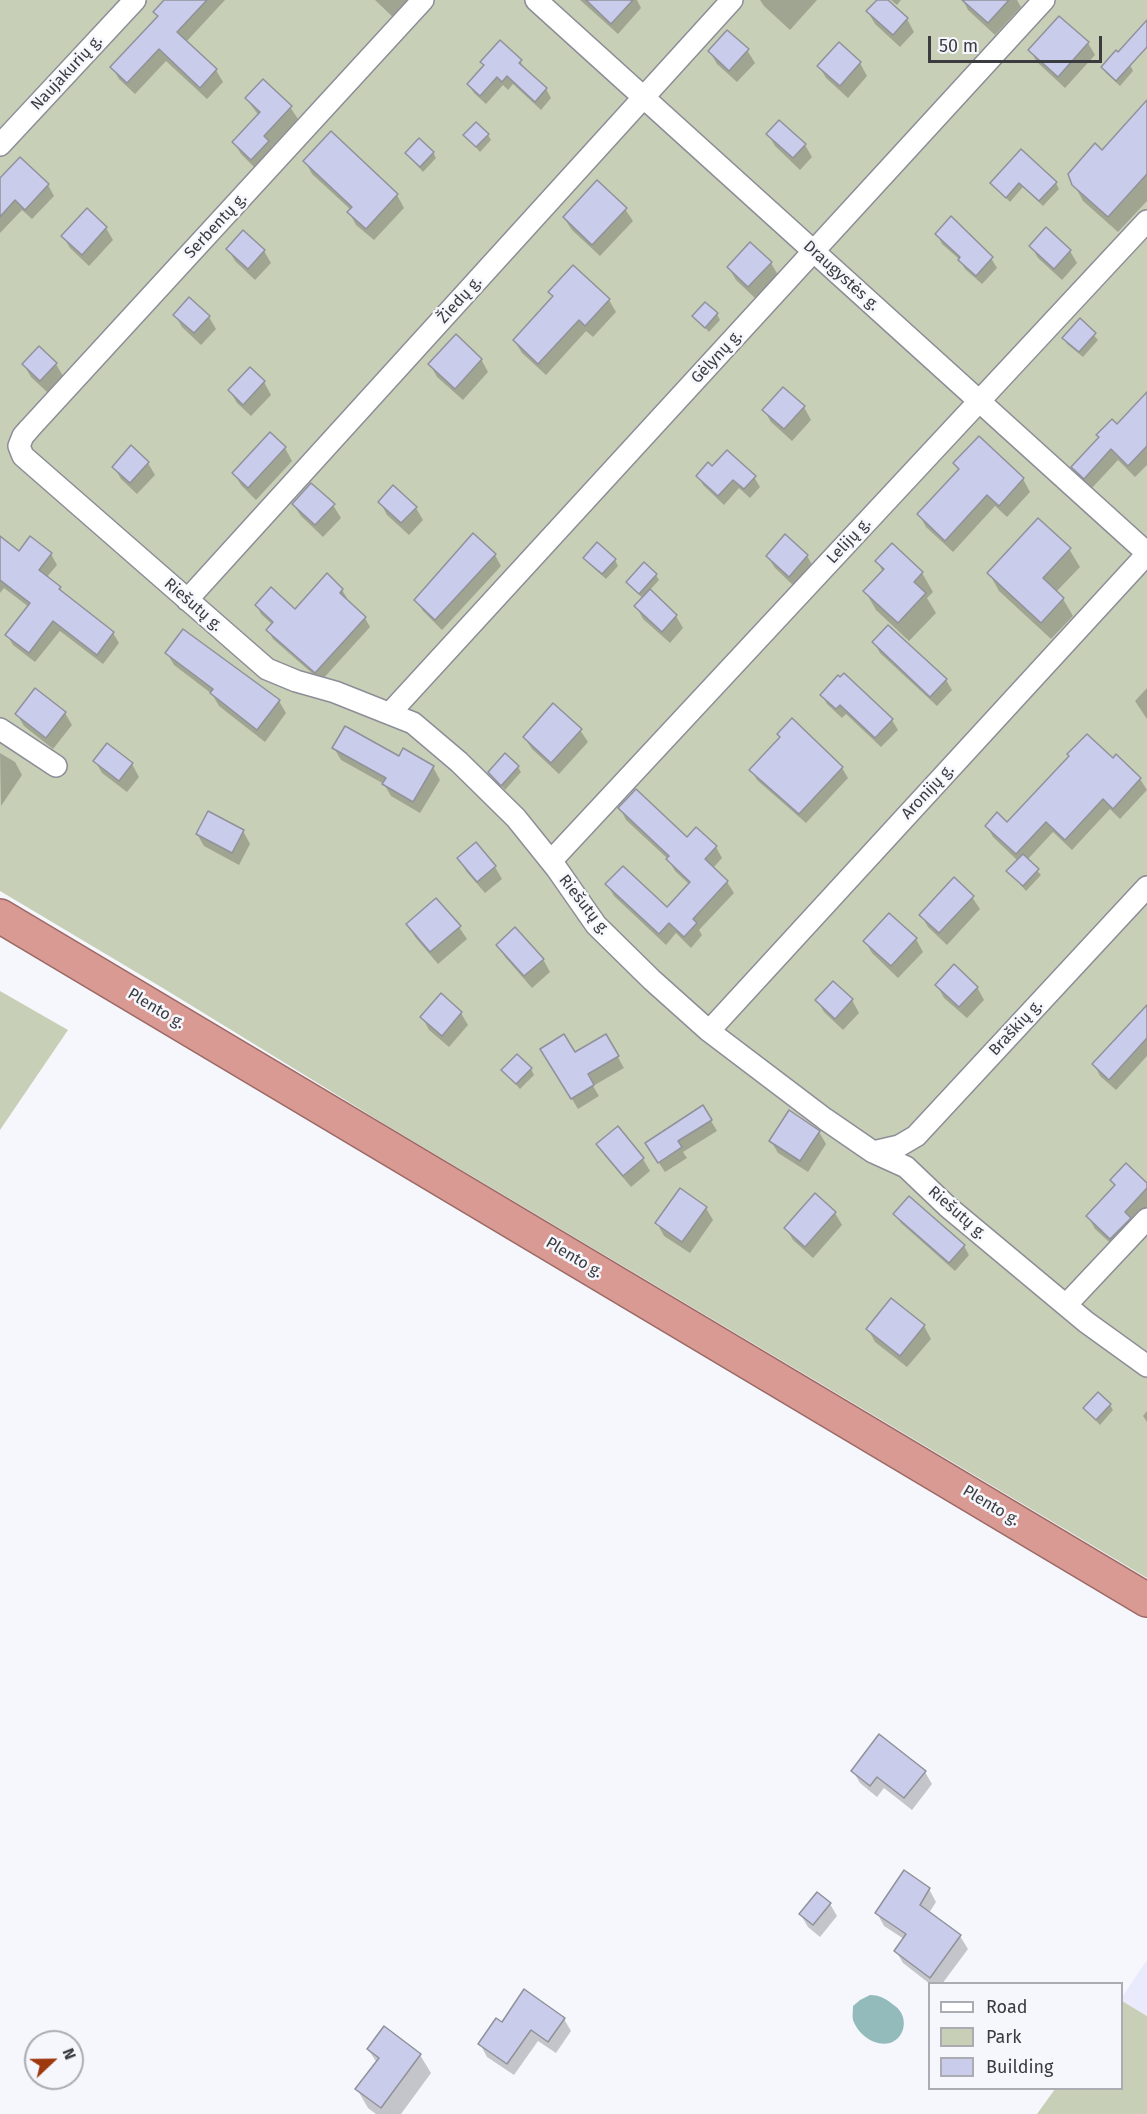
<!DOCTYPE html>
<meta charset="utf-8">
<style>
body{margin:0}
#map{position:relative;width:1147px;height:2114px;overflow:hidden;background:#f6f7fd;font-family:"Fira Sans",sans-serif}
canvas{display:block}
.legend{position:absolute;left:928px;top:1982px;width:195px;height:108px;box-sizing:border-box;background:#f6f7fd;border:2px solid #abacb1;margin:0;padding:8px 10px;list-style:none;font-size:18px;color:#3b3c40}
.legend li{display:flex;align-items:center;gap:12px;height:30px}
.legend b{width:30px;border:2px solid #abacb1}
.north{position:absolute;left:24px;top:2030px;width:60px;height:60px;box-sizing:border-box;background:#f6f7fd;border:2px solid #abacb1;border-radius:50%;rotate:68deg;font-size:16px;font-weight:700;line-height:24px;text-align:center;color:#3b3c40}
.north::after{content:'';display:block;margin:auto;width:21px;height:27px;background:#9e390f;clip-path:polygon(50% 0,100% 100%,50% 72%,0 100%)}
.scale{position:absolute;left:928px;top:36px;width:174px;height:27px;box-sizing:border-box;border:3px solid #3b3c40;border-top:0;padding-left:8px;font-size:18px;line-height:21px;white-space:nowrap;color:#3b3c40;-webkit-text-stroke:4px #f6f7fd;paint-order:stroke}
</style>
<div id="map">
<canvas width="1147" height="2114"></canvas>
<ul class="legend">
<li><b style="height:8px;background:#fff"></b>Road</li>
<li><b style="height:16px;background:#c8cfb7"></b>Park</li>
<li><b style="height:16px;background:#c9ccea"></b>Building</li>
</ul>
<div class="north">N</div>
<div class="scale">50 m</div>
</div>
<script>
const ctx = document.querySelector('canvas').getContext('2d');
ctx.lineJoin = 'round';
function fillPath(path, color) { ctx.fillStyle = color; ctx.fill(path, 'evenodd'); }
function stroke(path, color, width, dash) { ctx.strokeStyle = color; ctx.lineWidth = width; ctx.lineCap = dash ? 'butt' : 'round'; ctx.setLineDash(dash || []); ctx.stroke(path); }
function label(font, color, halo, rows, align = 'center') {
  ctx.font = font + ' "Fira Sans",sans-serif'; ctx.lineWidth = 5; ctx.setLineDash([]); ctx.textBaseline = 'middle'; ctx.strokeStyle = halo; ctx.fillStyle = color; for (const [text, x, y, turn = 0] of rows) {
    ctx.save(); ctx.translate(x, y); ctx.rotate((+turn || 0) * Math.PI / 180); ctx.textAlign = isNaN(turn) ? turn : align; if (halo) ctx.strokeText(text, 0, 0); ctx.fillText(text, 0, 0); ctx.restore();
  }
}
const built = new Path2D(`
 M1147,1960v56l-25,-15v-4z`);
const green = new Path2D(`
 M0,0h1147v1578l-761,-453 -220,-135 -166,-99z
 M0,991l68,39 -68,100z
 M1122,2001l25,15v98h-110l18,-25 67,-1z`);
const water = new Path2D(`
 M870,1995c11,0 16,4 25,11 13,9 12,31 -5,37 -16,4 -32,-9 -37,-23 -1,-4 0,-9 0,-14l7,-6z`);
const shadow = new Path2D(`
 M166,0h59l-39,42 30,28 7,12 -16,17 -41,-38 -31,33 -16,-15 -7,-12 46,-49 -3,-6z
 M375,0h45l-21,23z
 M580,0h57l4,8 -23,26z
 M760,0h57l-27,30 -26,-24z
 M879,0h7l21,19 7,13 -14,15 -25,-23 -7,-12z
 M891,0h10l-4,5z
 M963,0h54l4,7 -26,28 -27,-25z
 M1088,43l7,12 -30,33 -28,-26 -7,-12z
 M839,44l21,19 7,13 -19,22 -22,-20 -7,-12z
 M747,50l8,13 -18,19 -20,-18 -7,-12z
 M520,61l6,10 20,18 5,9 -10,12 -28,-26 -5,6 -5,-5 -17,19 -12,-11 -6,-9 17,-17 -3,-5z
 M1130,65l3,6 -13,15 -14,-13 -4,-6z
 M246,98l44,9 8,12 -27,29 3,6 -16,17 -17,-17 -7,-12 25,-26z
 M1147,103v98l-29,31 -35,-31 -9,-17z
 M768,134l37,11 7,12 -12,13 -25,-24z
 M465,135h23l3,5 -11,12z
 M433,152l3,6 -13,14 -16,-18z
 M305,161l92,34 7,13 -30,32 -18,-15 -7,-13 2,-2 -39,-36z
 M0,180l48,5 6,11 -22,23 -10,-9 -22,23z
 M991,183h65l3,6 -16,17 -20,-19 -13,15z
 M625,209l8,12 -33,35 -28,-26 -8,-12z
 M87,210l19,18 7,12 -24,26 -19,-18 -7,-12z
 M937,234l54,24 6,10 -15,16 -17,-15 -6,-10 -17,-15z
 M1031,246l39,5 7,12 -15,17 -24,-22z
 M228,249l36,2 7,12 -16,17 -20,-19z
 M771,263l7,12 -22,24 -20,-19 -7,-12z
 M550,292l59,8 7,12 -23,25 -7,-6 -40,44 -24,-22 -8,-13 40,-42z
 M717,314l3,6 -11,12 -15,-16z
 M175,315l34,2 7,12 -15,16 -19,-18z
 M1080,320l18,20 -15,17 -16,-13 -3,-6z
 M481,359l7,13 -25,28 -26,-23 -7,-13z
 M56,364l7,12 -15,17 -17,-16 -7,-12z
 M250,369l14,13 7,13 -20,21 -14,-13 -7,-12z
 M783,389l21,18 7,13 -19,21 -21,-19 -7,-12z
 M1147,394v71l-12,12 -17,-17 -27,29 -11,-10 -7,-12 44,-41z
 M270,434l15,14 7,13 -36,39 -15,-15 -7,-12z
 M979,438l44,41 7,13 -23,25 -12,-11 -42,46 -27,-25 -7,-13 40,-43 -4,-8z
 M148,463l7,12 -18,19 -16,-15 -7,-12z
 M712,468l42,9 6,10 -10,11 -11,-10 -15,17 -21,-20 -5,-9z
 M380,502l36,6 7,12 -14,15 -22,-20z
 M293,504l40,1 8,13 -18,19 -22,-21z
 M785,536l22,20 7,12 -18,20 -21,-20 -8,-12z
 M0,542l19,11 32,1 6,11 -11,13 14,10 3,6 50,39 6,10 -16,21 -43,-33 -25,31 -22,-17 -6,-10 22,-28 -25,-19 -4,5z
 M1069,549l11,18 -24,25 7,7 10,17 -22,23 -52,-48 -10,-18z
 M495,555l6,11 -59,64 -19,-19 -7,-11z
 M585,558l30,2 3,6 -12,13 -18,-16z
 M877,561l45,12 11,19 -6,6 9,15 -27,28 -33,-31 -11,-19 18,-19z
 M656,575l3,5 -10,11 27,25 7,12 -13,15 -27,-24 -7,-13 7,-7 -15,-17z
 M342,590l5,8 -1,2 19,18 5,9 -49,54 -48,-42 -5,-9 5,-5 -12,-11 -4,-9 38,6z
 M874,642l72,38 6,10 -15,16 -57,-53z
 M167,653l112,48 7,12 -21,29 -46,-36 -7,-12 -38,-29z
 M844,675l48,45 6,10 -17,17 -35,-33 -4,4 -15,-14 -5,-9z
 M1147,688v31l-12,-18z
 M65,713l7,12 -19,24 -29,-23 -7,-12z
 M792,721l50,47 6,10 -42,45 -49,-43 -6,-10 30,-32z
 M580,730l8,12 -29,32 -27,-25 -8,-12z
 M334,748l65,10 34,9 7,13 -20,33 -29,-17 -7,-12 -43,-24z
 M0,753l15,9 7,13 -21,31z
 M1117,757l23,22 7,11 -27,29 -10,-10 -38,41 -19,-18 -26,28 14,15 -15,16 -18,-20 10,-10 -25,-24 -6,-11 21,-2z
 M95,761l37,3 7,13 -12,15 -25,-19z
 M518,767l3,5 -16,18 -15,-17z
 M620,808l67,31 29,8 6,11 -9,10 14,14 7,11 -35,37 3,5 -11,13 -15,-15 -10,12 -52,-49 -7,-12 60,25 23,-24 -15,-14 -7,-12 -42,-39z
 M243,831l7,13 -11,21 -35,-19 -7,-12z
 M459,859l36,8 7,12 -17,14 -19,-22z
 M972,897l8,12 -33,36 -19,-18 -7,-12z
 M408,925l51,2 8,12 -29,25 -23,-27z
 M916,939l7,13 -25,26 -26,-25 -7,-12z
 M498,945l45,14 7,13 -18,16 -27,-31z
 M833,983l19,17 7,13 -16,17 -19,-18 -7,-12z
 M937,985l40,2 7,13 -17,18 -23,-20z
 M1147,1004v52l-31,34 -16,-14 -6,-12z
 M461,1013l7,12 -19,22 -20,-17 -7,-13z
 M606,1036l18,32 -31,18 6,10 -21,13 -36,-60 32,5z
 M531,1069l3,6 -14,14 -17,-19z
 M703,1107l14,24 -34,21 4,6 -22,14 -12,-18z
 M618,1128l25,31 7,12 -19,16 -26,-31 -7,-12z
 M819,1132l7,12 -18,28 -30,-19 -7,-12z
 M1112,1181l35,4v23l-15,16 -14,26 -23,-21 -7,-13 27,-29z
 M706,1208l7,12 -23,33 -26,-17 -7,-13z
 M835,1213l7,12 -29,33 -20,-18 -7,-12z
 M895,1214l69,32 5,9 -14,16 -54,-48z
 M924,1326l7,13 -24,28 -32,-25 -7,-13z
 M1110,1405l3,5 -13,15 -15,-16z
 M1147,1411v11l-4,-6z
 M853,1771l72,1 7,12 -20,26 -28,-22 -7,9 -17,-14z
 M904,1873l25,16 7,13 -7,11 31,23 8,13 -26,35h-12l-27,-21 -7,-12 8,-12 -20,-13 -7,-13z
 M830,1904l7,12 -17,21 -12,-10 -7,-12z
 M564,2019l7,12 -15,22 -18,-12 -24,34 -27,-18 -7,-13 23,-20z
 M368,2049l52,6 11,18 -30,41h-25l-8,-6 -11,-19 20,-26z`);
const building = new Path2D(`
 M164,0h43l-30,32 40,37 -17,19 -41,-39 -32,34 -17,-16 48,-51 -5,-4z
 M586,0h47l-22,24z
 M877,0h11l20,18 -15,17 -27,-24z
 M962,0h47l-21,23z
 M1059,16l30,26 -31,35 -30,-27z
 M1147,20v27l-31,34 -15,-14 15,-17 2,2z
 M727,30l22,19 -20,22 -21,-20z
 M500,40l22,20 -3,3 28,25 -12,14 -28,-26 -5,6 -5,-5 -17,19 -13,-12 17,-19 -4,-3z
 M839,42l22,20 -21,24 -23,-20z
 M263,79l29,27 -28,30 5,5 -18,19 -19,-18 28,-30 -15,-14z
 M1147,100v74l-39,43 -36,-32 -4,-11 27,-31 7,7z
 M779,120l27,24 -13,14 -27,-24z
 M476,122l13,12 -13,13 -13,-12z
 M331,131l67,63 -32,35 -19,-17 5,-5 -49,-46z
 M419,138l15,14 -14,15 -15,-14z
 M1021,149l36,33 -18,19 -20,-18 -13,15 -16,-15z
 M20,157l29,27 -24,26 -10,-10 -15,17v-39z
 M597,180l30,28 -35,37 -29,-28z
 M87,208l20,19 -25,28 -21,-19z
 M951,216l42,41 -17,19 -18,-16 2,-3 -25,-23z
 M1046,227l25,23 -17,19 -25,-23z
 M243,230l22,20 -17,19 -22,-20z
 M750,242l22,20 -24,25 -21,-20z
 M573,265l37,34 -25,27 -6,-6 -41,44 -25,-24 40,-44 -5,-4z
 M189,297l21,19 -16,17 -21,-18z
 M705,302l13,11 -13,15 -13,-12z
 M1080,318l16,15 -17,19 -17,-14z
 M456,334l26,25 -27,30 -27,-25z
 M39,346l18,17 -17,18 -18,-17z
 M250,367l15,14 -22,24 -15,-15z
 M783,387l22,19 -21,23 -22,-19z
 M1147,392v54l-19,20 -17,-17 -27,30 -13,-12 28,-30 -3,-2 16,-16 5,5z
 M270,432l16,15 -38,41 -16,-15z
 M979,436l45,42 -25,28 -12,-11 -42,46 -28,-27 42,-45 -6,-6z
 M131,445l18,17 -19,21 -18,-16z
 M727,450l29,26 -12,13 -11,-9 -15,16 -22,-20 12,-14 4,4z
 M311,483l24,21 -20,21 -23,-21z
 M393,485l24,22 -16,16 -23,-21z
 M1038,518l33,30 -28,30 21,20 -23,25 -54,-50z
 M473,533l23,21 -61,66 -21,-20z
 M785,534l23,21 -19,22 -23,-21z
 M0,536l19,15 11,-15 22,17 -13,17 22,17 -2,2 55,43 -17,23 -44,-34 -24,32 -24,-18 25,-32 -30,-23z
 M597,542l19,17 -14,15 -19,-16z
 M892,543l31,29 -9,10 12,11 -28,30 -35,-32 21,-22 -9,-8z
 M644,562l13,12 -18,20 -13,-12z
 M327,573l16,16 -3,4 26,24 -51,56 -49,-43 7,-8 -18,-17 16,-18 24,22z
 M650,589l27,26 -15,17 -28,-26z
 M888,625l59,54 -17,18 -58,-55z
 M183,629l97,71 -23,30 -47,-37 3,-4 -48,-36z
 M844,673l49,46 -18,19 -35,-33 -4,4 -16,-14 18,-20 2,2z
 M35,688l31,24 -20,26 -31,-24z
 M553,703l29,26 -31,34 -28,-26z
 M792,718l51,49 -44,47 -50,-44 31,-33 -3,-3z
 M345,726l54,30 4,-8 31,18 -21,36 -31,-18 4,-6 -54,-30z
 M1087,734l26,24 3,-4 25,24 -28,31 -10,-10 -38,41 -19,-18 -30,32 -31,-28 12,-14 10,10 62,-66 -2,-2z
 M107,743l26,20 -14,18 -26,-20z
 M505,753l14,13 -18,20 -13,-14z
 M636,789l51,48 9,-10 21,19 -12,13 23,22 -35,38 4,4 -13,14 -15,-14 -10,11 -54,-50 18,-18 44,41 23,-25 -24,-23 3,-3 -51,-48z
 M208,811l36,19 -12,23 -36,-19z
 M476,842l20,24 -19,16 -20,-24z
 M1023,854l16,15 -16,17 -17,-15z
 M954,877l20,19 -35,37 -20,-18z
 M436,898l25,28 -31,26 -24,-28z
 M889,913l28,25 -26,28 -28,-25z
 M515,927l29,32 -20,17 -28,-31z
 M954,964l24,23 -19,20 -24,-22z
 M833,981l20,18 -18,20 -20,-19z
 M441,993l21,19 -20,24 -22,-19z
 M1147,1005v33l-38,42 -17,-16z
 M564,1034l11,18 31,-18 13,22 -31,18 6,11 -23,14 -31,-50z
 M517,1054l15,14 -16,16 -15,-14z
 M703,1105l9,15 -34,21 4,6 -24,16 -13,-20z
 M789,1110l31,21 -20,30 -31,-20z
 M618,1126l26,32 -21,18 -27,-32z
 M1126,1163l21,20v5l-22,24 6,6 -21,21 -24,-23 29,-31 -5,-5z
 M680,1188l27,19 -25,35 -27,-19z
 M815,1193l21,19 -31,35 -21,-19z
 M909,1196l56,49 -16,18 -56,-49z
 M891,1298l34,27 -25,31 -34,-27z
 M1098,1392l13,12 -15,16 -13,-12z
 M879,1734l47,37 -22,27 -27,-21 -7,9 -19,-15z
 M904,1870l26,18 -10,17 41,30 -31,43 -36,-27 12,-17 -31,-21z
 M817,1892l14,11 -18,22 -14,-11z
 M524,1989l41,29 -17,24 -17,-12 -24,34 -29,-20 18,-26 6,4z
 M384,2026l37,28 -40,54 -26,-19 24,-31 -12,-9z`);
const minor = new Path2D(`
 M423,0l-393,428 -7,8 -4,10 4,10 244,213 29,12 39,11 78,31 46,39 57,56 41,51 39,56 56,55 57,51 116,88 48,33 33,15 42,40 138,115 61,44
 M536,0l611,553
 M0,145l135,-145
 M187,600l545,-600
 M390,713l654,-713
 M0,729l56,37
 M551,861l596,-640
 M709,1031l438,-477
 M873,1152l26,-6 17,-10 231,-249
 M1066,1305l81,-86`);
const trunk = new Path2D(`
 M0,916l1147,684`);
const streetNames = [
 ["Naujakurių g.",67,73,-47],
 ["Serbentų g.",216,226,-47],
 ["Draugystės g.",841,276,42],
 ["Žiedų g.",460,300,-48],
 ["Gėlynų g.",717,357,-47],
 ["Lelijų g.",849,541,-47],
 ["Riešutų g.",193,605,41],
 ["Aronijų g.",928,792,-47],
 ["Riešutų g.",584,905,52],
 ["Plento g.",156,1009,31],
 ["Braškių g.",1016,1028,-47],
 ["Riešutų g.",957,1213,41],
 ["Plento g.",574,1258,31],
 ["Plento g.",991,1506,31]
];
fillPath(built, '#e9eafc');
fillPath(green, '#c8cfb7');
fillPath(water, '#94bbbc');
fillPath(shadow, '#0003');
fillPath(building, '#c9ccea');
stroke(building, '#90919a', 1.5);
stroke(minor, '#8c8d97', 24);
stroke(trunk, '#9c6965', 36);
stroke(minor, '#fff', 21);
stroke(trunk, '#da9a94', 33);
label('16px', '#3b3c40', '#f6f7fd', streetNames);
</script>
